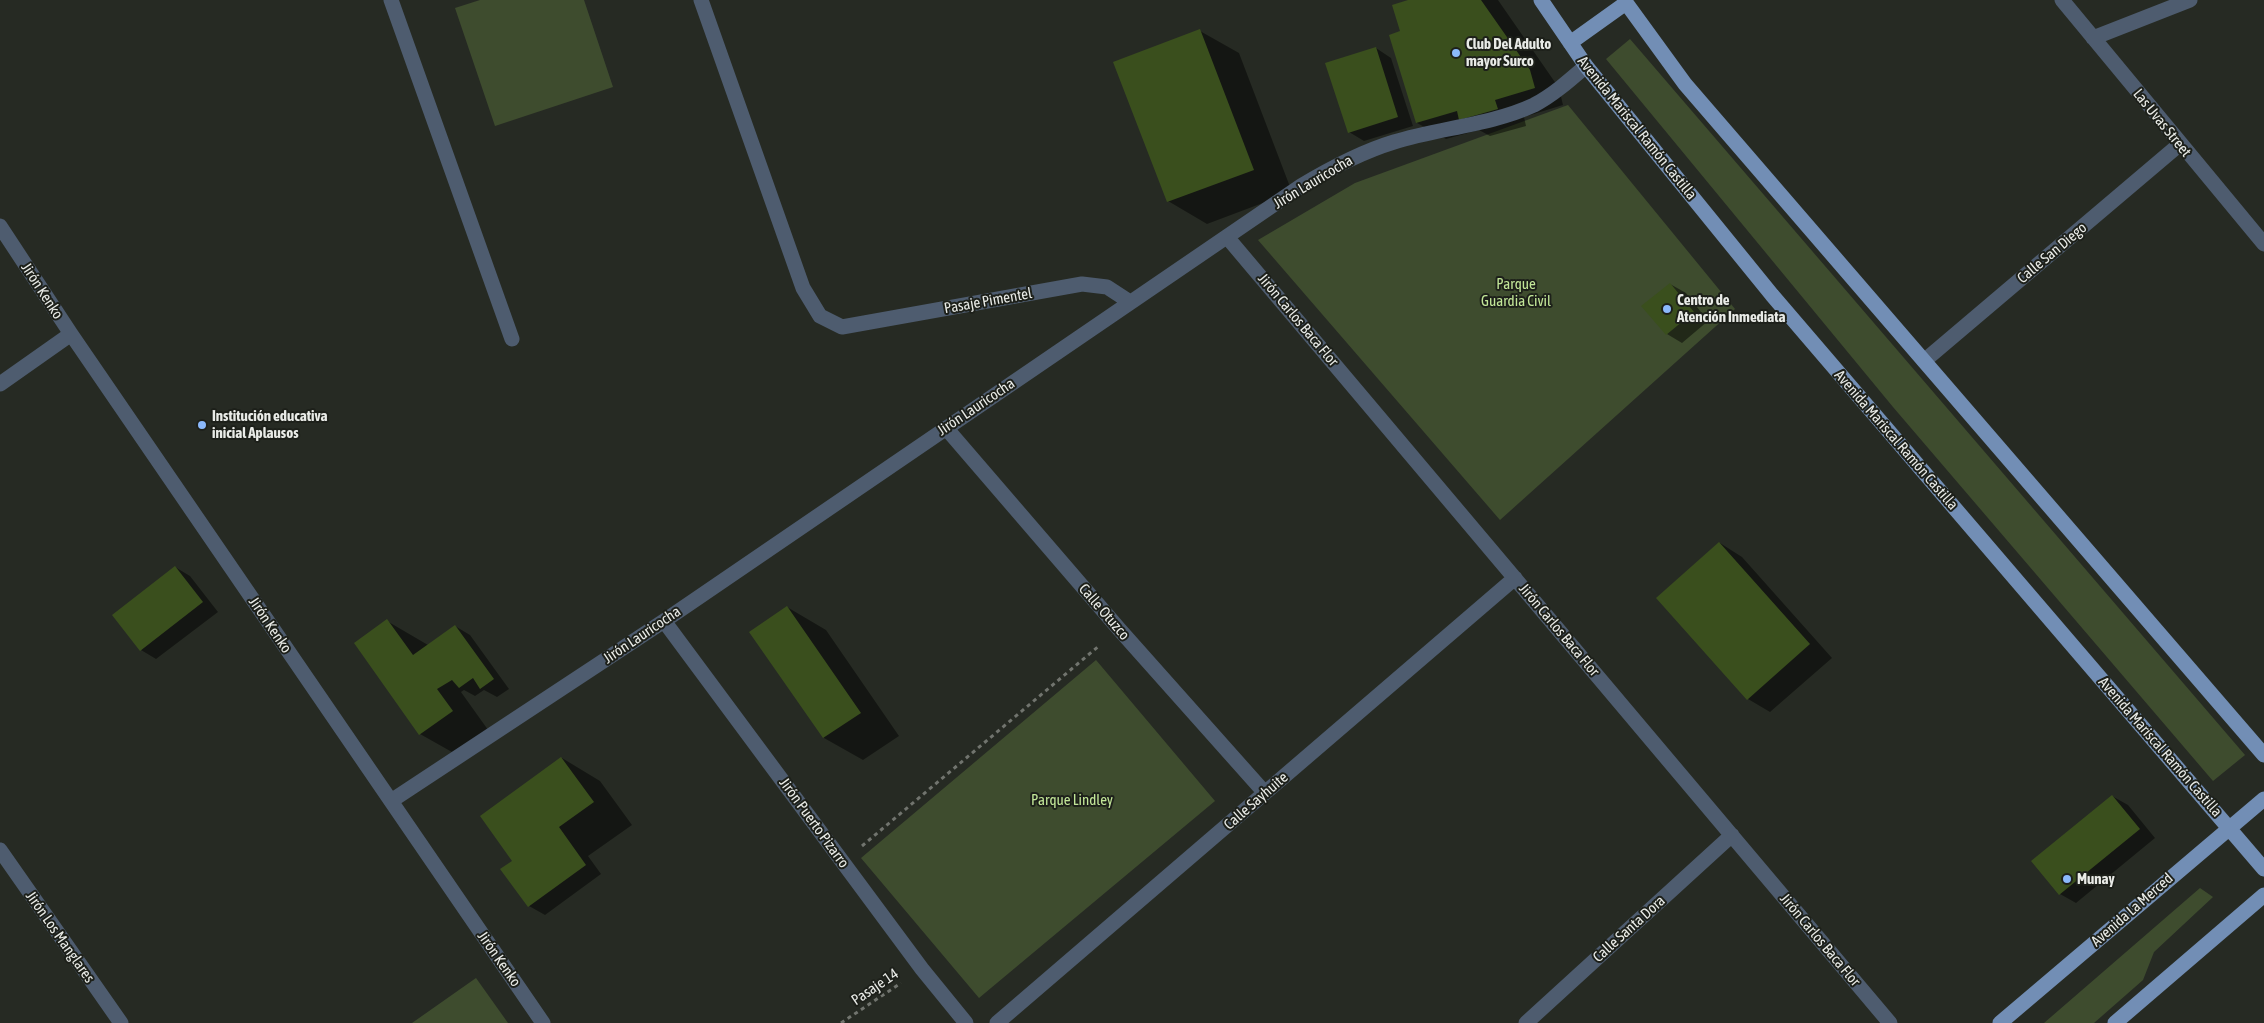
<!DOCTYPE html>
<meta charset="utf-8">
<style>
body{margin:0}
canvas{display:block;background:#262a23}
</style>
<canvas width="2264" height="1023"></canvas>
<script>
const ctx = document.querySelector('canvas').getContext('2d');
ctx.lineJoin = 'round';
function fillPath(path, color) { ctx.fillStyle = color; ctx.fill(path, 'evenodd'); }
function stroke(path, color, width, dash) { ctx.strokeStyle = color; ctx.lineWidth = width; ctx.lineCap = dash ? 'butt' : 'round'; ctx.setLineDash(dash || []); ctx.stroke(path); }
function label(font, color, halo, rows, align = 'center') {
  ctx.font = font + ' "Asap Condensed",sans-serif'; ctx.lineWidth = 4; ctx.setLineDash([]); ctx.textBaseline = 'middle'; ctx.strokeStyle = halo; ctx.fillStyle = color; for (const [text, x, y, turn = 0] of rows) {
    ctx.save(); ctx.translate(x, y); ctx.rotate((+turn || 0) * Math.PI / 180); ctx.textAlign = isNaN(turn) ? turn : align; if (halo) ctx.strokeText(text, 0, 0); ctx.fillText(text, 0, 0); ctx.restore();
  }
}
const green = new Path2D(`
 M480,0h104l29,87 -118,39 -40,-118z
 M1630,39l615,716 -32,26 -320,-374 -287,-348z
 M1568,105l167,204 -235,211 -242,-280 97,-57z
 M1096,660l119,141 -236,197 -118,-140z
 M2200,888l13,9 -59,55 -11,28 -49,43h-50z
 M476,978l32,45h-96z`);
const shadow = new Path2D(`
 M1409,0h89l61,88 4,17 -39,12 2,9 -36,10 -11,-6 -33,9 -29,-16 -16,-91z
 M1200,31l39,22 53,139 -85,32 -39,-23z
 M1376,48l15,10 22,68 -49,15 -15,-9z
 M1670,284l16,9 22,28 -26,22 -15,-9z
 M1720,543l22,14 90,101 -62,54 -22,-13z
 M175,567l15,9 28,36 -62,47 -15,-9z
 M787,607l39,23 73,106 -36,24 -39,-22 -73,-105z
 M387,621l41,24 27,-19 15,9 39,54 -12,8 -13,-7 -9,6 -11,-6 -3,2 30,42 -32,22 -39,-22z
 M562,758l38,23 32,44 -44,31 13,18 -56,41 -16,-9 -27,-37 12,-8z
 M2112,796l16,9 27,33 -79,65 -16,-9 -27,-33z`);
const building = new Path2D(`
 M1408,0h73l49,70 5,18 -40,12 3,9 -39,11 -2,-9 -41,12 -27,-88 11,-4 -8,-26z
 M1200,29l54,141 -87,32 -54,-140z
 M1376,47l22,70 -50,16 -23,-70z
 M1670,283l24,29 -28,23 -25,-29z
 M1719,542l91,102 -63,56 -91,-102z
 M175,566l28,36 -63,49 -28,-36z
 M787,606l74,107 -38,25 -74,-106z
 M387,619l26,36 42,-30 39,54 -14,10 -7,-11 -14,10 -7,-8 -15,9 16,22 -34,24 -65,-92z
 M561,757l33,45 -35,25 27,38 -58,42 -28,-38 12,-8 -32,-45z
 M2112,795l28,34 -81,66 -28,-34z`);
const path = new Path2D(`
 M862,846l238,-201
 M841,1023l60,-40`);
const minor = new Path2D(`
 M391,0l121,339
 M701,0l102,288 17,28 22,11 240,-43 25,3 23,15
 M2062,0l202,244
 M2093,38l97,-38
 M0,226l71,108 472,689
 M1227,237l663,786
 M1924,361l256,-217
 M0,384l71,-50
 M946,428l173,201 146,164
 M664,621l258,348 44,54
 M391,801l273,-180 637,-435c30,-18 60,-34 93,-44 45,-14 97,-17 140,-37 19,-10 36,-25 52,-39
 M0,850l121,173
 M997,1023l518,-445
 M1526,1023l206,-188`);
const major = new Path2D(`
 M1541,0l45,66 186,229 492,574
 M1624,0l61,84 579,671
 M1570,43l56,-40
 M2000,1023l264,-224
 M2115,1023l149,-128`);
const markers = [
 [1456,53,5,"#8bb9fc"],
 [1667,309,5,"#8bb9fc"],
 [202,425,5,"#8bb9fc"],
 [2067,879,5,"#8bb9fc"]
];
const poiNames = [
 ["Club Del Adulto",1466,44],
 ["mayor Surco",1466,61],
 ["Centro de",1677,300],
 ["Atención Inmediata",1677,317],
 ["Institución educativa",212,416],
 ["inicial Aplausos",212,433],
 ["Munay",2077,879]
];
const streetNames = [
 ["Las Uvas Street",2162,123,51],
 ["Avenida Mariscal Ramón Castilla",1637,128,51],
 ["Jirón Lauricocha",1313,182,-31],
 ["Calle San Diego",2052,253,-40],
 ["Jirón Kenko",42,291,57],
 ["Pasaje Pimentel",988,301,-10],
 ["Jirón Carlos Baca Flor",1298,320,50],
 ["Jirón Lauricocha",976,407,-34],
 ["Avenida Mariscal Ramón Castilla",1896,440,49],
 ["Calle Otuzco",1104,612,49],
 ["Jirón Kenko",270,625,56],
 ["Jirón Carlos Baca Flor",1559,630,50],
 ["Jirón Lauricocha",642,635,-34],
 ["Avenida Mariscal Ramón Castilla",2160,747,49],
 ["Calle Sayhuite",1256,801,-41],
 ["Jirón Puerto Pizarro",814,823,54],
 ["Avenida La Merced",2132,910,-41],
 ["Calle Santa Dora",1629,929,-42],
 ["Jirón Los Manglares",60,937,55],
 ["Jirón Carlos Baca Flor",1820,940,50],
 ["Jirón Kenko",499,959,55],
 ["Pasaje 14",875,987,-34]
];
const parkNames = [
 ["Parque",1516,284],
 ["Guardia Civil",1516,301],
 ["Parque Lindley",1072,800]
];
fillPath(green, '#3e4c2e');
fillPath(shadow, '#0007');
fillPath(building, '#3a4f1d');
stroke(path, '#71746e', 3, [4, 4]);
stroke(minor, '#4e5c6f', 15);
stroke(major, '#728eb5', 15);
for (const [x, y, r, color] of markers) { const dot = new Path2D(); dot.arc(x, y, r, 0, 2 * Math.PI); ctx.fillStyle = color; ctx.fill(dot); stroke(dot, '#1d201a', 2); }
label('bold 15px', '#e9ebe7', '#1d201a', poiNames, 'left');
label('15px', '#e9ebe7', '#1d201a', streetNames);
label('15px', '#c2e698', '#1d201a', parkNames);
</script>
